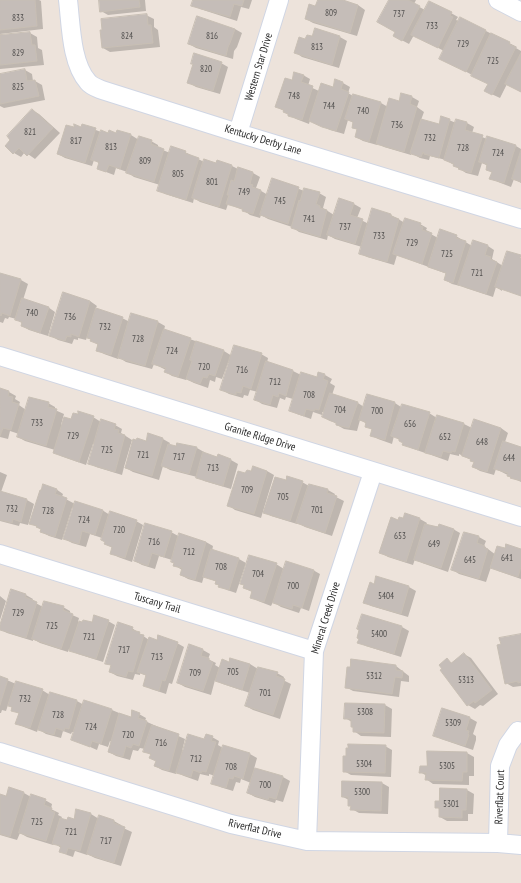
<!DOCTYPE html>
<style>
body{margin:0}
canvas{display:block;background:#ede3db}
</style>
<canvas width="521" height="883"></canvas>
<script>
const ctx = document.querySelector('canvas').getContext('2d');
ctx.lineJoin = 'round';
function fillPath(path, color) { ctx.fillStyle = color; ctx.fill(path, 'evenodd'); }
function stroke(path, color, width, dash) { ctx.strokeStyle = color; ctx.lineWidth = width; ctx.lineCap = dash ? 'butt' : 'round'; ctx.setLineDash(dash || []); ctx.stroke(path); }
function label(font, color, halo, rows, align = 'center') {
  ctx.font = font + ' "PT Sans Narrow",sans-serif'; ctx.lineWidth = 3.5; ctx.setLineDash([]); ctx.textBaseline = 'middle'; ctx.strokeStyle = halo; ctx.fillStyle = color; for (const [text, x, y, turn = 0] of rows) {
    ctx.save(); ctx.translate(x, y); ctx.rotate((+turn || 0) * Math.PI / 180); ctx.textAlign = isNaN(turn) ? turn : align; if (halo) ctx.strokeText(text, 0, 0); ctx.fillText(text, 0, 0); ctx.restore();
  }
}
const shadow = new Path2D(`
 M11,0h28l2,1 2,28 -43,5v-33z
 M100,0h45l1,11 -38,4 -7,-4z
 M194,0h58l-3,9 -8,-2 -4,14 -37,-12 -7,-4z
 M319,0h21l18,5 7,5 -8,26 -44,-13 -7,-4 10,-12z
 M390,0h26l-2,4 11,6 26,3 7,4 -2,3 3,1 27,10 31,16 -1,1 5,3v41l-14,-8 -7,14 -15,-7 4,-7 -43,-23 -2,-10 -30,-16 -5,9 -15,-8 2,-4z
 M146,15l8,4v8l4,3 2,17 -50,5 -7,-4z
 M235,29l7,4 -5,14 -3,4 -1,8 -37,-11 -7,-4z
 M30,33l7,4 1,11 4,2 2,15 -44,4v-33z
 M340,37l7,4 -8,27 -37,-11 -7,-5 11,-12 7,-2z
 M221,63l7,4 -8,27 -24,-7 -7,-4z
 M25,70l7,4 1,7h2l7,4 3,15 -41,8 -4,-2v-31z
 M303,75l7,4 -2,7 11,5 15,-3 9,-5 7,4 -2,6 5,3 28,7 7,4 24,-10 7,4 -2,6 7,5 -3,8 18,5 3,-8 14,6 1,-3 10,3 7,4 -2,6 15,6 1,-2 28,9 5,3v34l-7,-4 -3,8 -13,-5 -7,-4 2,-5 -6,-4 1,-3 -6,-3 -4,13 -12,-3 -20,-13 -16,-4 -1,4 -9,-2 -9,-5v2l-27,-8 -7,-4v2l-14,-4 -7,-4 2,-7 -5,-3 1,-4 -6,-3 -4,14 -14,-4 -20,-10 -1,4 -13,-5 -20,-13 16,-25z
 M32,110l7,4 21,19 -25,26 -10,-7 -4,5 -7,-4z
 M83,125l18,7 16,2 1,-3 13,4 8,5 12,1 7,4v3l12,5 15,-1 19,10 13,2 1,-3 14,5 6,3 15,4 7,4 -4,11 12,7 24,-9 12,5 15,2 7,4 -3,11 11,7 20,-11 7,4 -4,10 12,6 22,-9 14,8 15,1 7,4 -1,2 4,2 -1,1 9,5 18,-2 16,10h16l6,4 -2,9 11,7 17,-10 1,38 -19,-5v2l-6,-4 -3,10 -27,-9 -6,-3v1l-8,-2 -7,-4 2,-6 -50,-19 -3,10 -27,-8 -7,-4 2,-6 -27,-8 -7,-4 -1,5 -28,-8 -7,-5 -24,-8 -7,-4 -1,3 -10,-3 -7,-5 -15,-6 -2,6 -26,-8 -6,-4 -1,5 -28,-9 -7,-4 2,-5 -26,-8 -7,-5 -11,-4 -2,7 -16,-6 2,-5 -6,-4 -2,6 -27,-8 -7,-4 16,-26h8z
 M0,274l21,6 7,4 -5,16 25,7 7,5 -7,24 -19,-6 -7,-4 1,-2 -7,-5 -7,-2 -1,2 -3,-1 -2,5 -3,-1z
 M90,301l7,5 -2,3 27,9 8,4h28l7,4 -1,4 60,21 8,5 29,-2 7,4 -1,5 26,8 8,4 16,4 8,-4 7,4 -2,4 5,3 -3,9 26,8 6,4 4,-12 27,8 6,4 28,6 8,5 1,-2 26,8 8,4h29l7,5 -3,9 16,6v34l-25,-13 -2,6 -14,-4 -7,-4 2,-5 -16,-8v2l-9,-2 -2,7 -14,-5 -9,-4v1l-14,-5 -17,-12 -2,8 -14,-5 -7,-4 2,-5 -7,-4 1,-2 -7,-4 -3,11 -13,-2 -7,-4v-2l-7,-2 -7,-4 2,-4 -3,-1v3l-9,-3 -2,7 -14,-5 -7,-4 3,-11 -7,-2 -1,3 -5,-2 -3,10 -15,-4 -6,-4 2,-8 -8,-2 -2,6 -4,-1 -1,3 -14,-4 -7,-4 8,-27h-2l-6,16 -6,-2 -1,5 -5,-2 -2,8 -14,-5 -8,-4v1l-14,-4 -6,-4v-2l-12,-6 -2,5 -26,-7 -8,-5v2l-14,-5 -7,-4 1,-5 -11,-8 -1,3 -8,-2v2l-4,-1 -2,5 -14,-4 -7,-4z
 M0,389l9,3 7,4 -1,3 5,3 -1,3 7,5 22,-7 7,4v3l9,4 -3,11h2l8,-4 22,-4 8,5 14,3 7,4 -1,4 11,7 -8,27h2l20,-25 17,-3 7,4 -1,2 8,2 20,1 7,4 -1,2 28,6 7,4 -7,25 -27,-8 -7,-4 -27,-7 -7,-4 -4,14 -26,-8 -9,-5 -2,8 -26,-8 -7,-4 6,-19h-2l-7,21 -25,-9 -7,-4 1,-2 -30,-9 -7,-4 1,-3 -9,-3 -2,8 -8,-2z
 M253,467l14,4 7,4 -13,43 -26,-8 -7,-5 18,-31 5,-1z
 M0,472l7,3 -6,17 26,8 7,4 -5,18h2l25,-33 7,5 -1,3 13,7 27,6 8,5 26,6 7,4 -11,37 -14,-5 -7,-4 2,-5 -8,-4 1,-2 -4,-4 -12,-4 -4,13 -14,-4 -7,-4 9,-30 -2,-1 -10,32 -13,-4 -7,-4v-2l-13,-8 -1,3 -8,-2 -1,3 -19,-5z
 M287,481l15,1 7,4 1,-1 18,5 7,4 -1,2 10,5 -12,35 -27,-9 -7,-4 -1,1 -26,-8 -7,-4z
 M406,514l14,5 7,4 -1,2 27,4 7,4 -12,39 -26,-9 -7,-4 -2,6 -25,-8 -7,-4 18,-32 5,-1z
 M171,532l9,5v-2l26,7 7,4 -1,5 27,8 7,4 -10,30 -9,-3 -11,-6 1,-2 -13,-6 -2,7 -14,-4 -7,-4 1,-5 -8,-5 1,-2 -3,-3 -13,-4 -4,13 -13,-4 -7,-4z
 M479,537l7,4 -2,5 12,9 25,-5v29l-23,-8 -7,-4 -5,15 -27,-8 -6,-4z
 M276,564l8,5 29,1 7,4 -11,37 -8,-3 -2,5 -18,-6 -8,-5 -2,4 -13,-5 -7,-4 1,-5 -8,-4z
 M377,577l32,10 7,4 -8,26 -37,-11 -7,-4 10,-17z
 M26,595l7,4 -1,2 11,6h20l7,4v3l9,4 -1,4 14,2 16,-3 7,4 -12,37 -25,-8 -9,-5 -1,3 -28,-9 -7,-4v2l-26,-8 -7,-4z
 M0,596l6,5 -6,19z
 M362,615l40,12 7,4 -8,26 -35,-11 -7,-4z
 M132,628l17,12 28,3 7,4 -12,37 -3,-1 -3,11 -15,-5 -7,-4 3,-9 -7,-3v2l-5,-1 -2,6 -16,-4 -7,-4 2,-6 -5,-3z
 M521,635v51l-8,1 -7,-4z
 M189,646l14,4 7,4 -2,5 8,4 -1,2 5,3 10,-5 1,-4 19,5 8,5 19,4 7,4 -1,3 8,4 -11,35 -27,-9 -7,-4 4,-13 -27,-9 -8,-4 -4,15 -26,-8 -7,-4z
 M464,654l7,4 27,36 -15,12 -3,-1 -5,4 -7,-4 -25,-36 4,-9 5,3z
 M396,666l13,10v6l-8,-1 -2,16 -46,-6 -7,-4z
 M0,677l16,7 26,6 8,5v-2l27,8 7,4 1,-4 27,9 19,8 8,-4 7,4 -1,3 40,18 -3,12 2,1 28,-15 7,4 -1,4 5,3 1,-2 26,8 7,4 -3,11 29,8 7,4 -7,21 -7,-2 -1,3 -20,-6 -7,-4 3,-10 -10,-4 -1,4 -4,-1 -3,9 -13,-4 -7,-4 2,-7 -6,-2v2l-9,-2 -2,7 -14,-5 -8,-4v2l-14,-4 -7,-4 2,-5 -7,-3 1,-3 -7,-4 1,-2 -5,-1 -2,3 -5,-1 -3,10 -14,-4 -7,-4 3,-10 -2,-1 -2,6 -9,-3 -2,6 -25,-11 3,-7h-3l-1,2 -8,-3 -2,7 -15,-4 -8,-5 -1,3 -13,-5 -7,-4 3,-9 -8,-4 1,-2 -5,-3 -2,6 -4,-1 -1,3h-1z
 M385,705l7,4 -1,28 -30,-1 -7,-5v-3l-2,-1v-5l-7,-4z
 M443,709l27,9 7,4 -4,12 3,2v4l-3,10 -32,-11 -7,-4z
 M385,746l7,4 -1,27 -40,-2 -7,-4z
 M428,752l39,1 7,4v19h-5v9l-36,-1 -7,-5 1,-3 -7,-4 8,-5z
 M382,783l7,4 -1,27 -29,-1 -7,-4v-2l-3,-2v-5l-6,-3z
 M10,789l14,4 7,4 14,3 7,4 -1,5 8,4 -1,2 4,2 -1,2 7,2 6,-1 3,-10 14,4 8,5 1,-3 14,5 7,4v2l11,5 -11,34 -26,-8 -8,-4v1l-12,-4 -2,6 -6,-2 -7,-4 1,-3 -7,-5 -1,2 -26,-8 -7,-4 -3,7 -17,-5v-40l7,2z
 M467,790l7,4 -1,20h-5v7h-21l-7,-4v-8l-4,-2 4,-5z`);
const building = new Path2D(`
 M0,0h35l2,26 -37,4z
 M99,0h40l1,7 -40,5z
 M193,0h51l-2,6 -8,-2 -4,13 -39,-11z
 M318,0h25l15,5 -8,28 -45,-14 4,-15 6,2z
 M389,0h19l12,6 -18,35 -9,-5 2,-4 -18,-10z
 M429,1l23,11 -2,4 3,1 -15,31 -27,-13z
 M147,14l1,11h3l2,18 -51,5 -2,-18h2l-1,-11z
 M197,16l38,13 -5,14 -2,4 -2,9 -38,-12z
 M460,17l26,13 -20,42 -27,-13z
 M315,28l25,8 -8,29 -38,-12 5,-16 6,2 2,-4 5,1z
 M30,32l2,13h3l2,16 -37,4v-30z
 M491,33l19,9 -1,2 7,3 -24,48 -8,-4 4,-7 -17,-8z
 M194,53l28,9 -9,29 -26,-8 6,-19h-2z
 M521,53v39l-16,-8z
 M25,69l2,12 8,-1 4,16 -39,8v-30z
 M294,72l10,3 -3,7 12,4 -11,34 -14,-4v-2l-5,-2 1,-2 -9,-3 10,-29 7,2z
 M335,79l8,3 -2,7 8,3 -13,39 -14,-4 -13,-6 12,-38 12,4z
 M401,93l11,3 -2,8 7,3 -13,45 -28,-8 13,-46 10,3z
 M353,94l28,8 -12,40 -14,-5 2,-8 -5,-1 1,-6 -8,-3z
 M32,109l21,19 -26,28 -8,-8 -6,6 -8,-8 5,-6 -3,-4z
 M441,116l9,3 -11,39 -15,-4v-1l-1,-1 -2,5 -10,-3 -1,-1 11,-34 18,5z
 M456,119l11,3 -2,8 18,5 -12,38 -13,-4 1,-1 -6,-2 1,-2 -10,-4z
 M74,124l7,3 1,-3 14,4 -11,35 -28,-9 9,-29 8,2z
 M101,130l7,3 1,-3 7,3 1,-3 14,4 -11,35 -11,-4 -3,7 -9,-3 2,-7 -8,-2z
 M139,136l13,4 -1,4 13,5 -10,33 -28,-9z
 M487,136l29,9 -12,38 -15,-4 3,-7 -6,-2 1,-6 -8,-2z
 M171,146l15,5 -1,2 14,5 -13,42 -29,-9z
 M521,150v32l-9,-3z
 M204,159l12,4 1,-3 15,5 -13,42 -27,-9z
 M238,167l15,5 -3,12 3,1 -1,2 9,3 -8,24 -11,-3 1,-2 -17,-5 3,-9h-2l4,-15 3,1z
 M272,178l27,9 -11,37 -28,-9z
 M304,188l16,4 -4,12 4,2v2l7,2 -7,27 -29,-9 8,-28 1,1z
 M339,198l15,5 -4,12 13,4 -8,25 -28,-9z
 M372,208l19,6v2l8,3 -12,43 -28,-8z
 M405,218l16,5 -1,3 3,1 -1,3 10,3 -10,31 -29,-10z
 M440,229l17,6 -1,3 10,3 -13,42 -9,-3 2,-7 -18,-6z
 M473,240l15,5 -3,10 6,2 -1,2 7,3 -11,32 -28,-9z
 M507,251l14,4 -1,3 1,1v37l-26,-9z
 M0,273l21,6 -11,37 -8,-3 -1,3 -1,-1z
 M63,292l27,9 -11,36 -8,-3v3l-4,-1 -2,5 -16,-5z
 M22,298l27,9 -9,26 -19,-7 1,-4 -7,-2z
 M96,308l27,9 -12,38 -15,-4 2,-7 -8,-3 1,-2 -4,-1z
 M131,313l27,8 -13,45 -27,-8z
 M164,329l27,9 -13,39 -14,-5 2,-4 -14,-4z
 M196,341l28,9 -9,26 -6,-2 -2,4 -4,-1 -3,7 -14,-5 6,-18 -2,-1z
 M234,345l28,8 -11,36 -8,-3 -2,7 -5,-1v3l-16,-5z
 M266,361l27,9 -7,26 -7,-3 -1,4 -5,-2 -3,10 -16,-5z
 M301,372l16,5 1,-5 7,2 -2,5 5,2 -9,29 -4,-1 -1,2 -8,-2 -2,7 -15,-5z
 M0,388l9,3 -1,5 5,1 -1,5 7,2 -8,26 -8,-2 -3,8z
 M330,393l28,9 -9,26 -13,-3v-2l-14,-6z
 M367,394l28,8 -10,38 -15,-4 2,-7 -7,-2 1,-5 -7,-2z
 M29,397l20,5 -1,5 9,2 -11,37 -29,-9z
 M402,404l28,8 -12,38 -16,-5 1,-2 -4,-2v-2l-8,-3z
 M78,411l16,5 -15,46 -26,-9 11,-36 7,2 2,-6 5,1z
 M437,415l27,8 -9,29 -3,-1 -1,2 -8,-2 -2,6 -16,-4z
 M101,419l15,5 -2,5 5,1 -1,3 7,2 -10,37 -27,-8z
 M474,419l27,9 -14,44 -15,-5 2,-5 -4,-1 1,-2 -9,-3z
 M148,433l15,5 -11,38 -27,-8 8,-29 3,1 1,-2 9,3z
 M503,441l18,6v34l-11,-3 1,-1 -4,-1 1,-3 -14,-4z
 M177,443l20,4 -8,27 -28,-8 7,-22 8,2z
 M203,452l14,5 1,-3 13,5 -8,27 -27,-8z
 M253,466l14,5 -13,43 -27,-8 11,-35 7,2 2,-3 4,1z
 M287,476l16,5 -13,40 -27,-8 12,-36 11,3z
 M43,484l14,5 -2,5 12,4 -12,39 -15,-5 1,-3 -5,-2 1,-1 -8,-2 11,-34h1z
 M309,484l19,5 -1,4 10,3 -12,37 -29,-10z
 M0,491l27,8 -6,23 -8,-3 -1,4 -12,-3z
 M75,501l28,9 -8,25 -13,-4 -3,13 -16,-5z
 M110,511l27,9 -12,38 -15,-4 2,-7 -8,-3 1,-2 -4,-2z
 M405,513l15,5 -14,44 -27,-9 12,-36 7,3 1,-3 4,1z
 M145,523l27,8 -8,26 -12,-4 -4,13 -14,-5z
 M425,524l13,3 1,-3 15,5 -13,39 -27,-8z
 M464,532l15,4 -2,7 8,3 -1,2 4,1 -9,30 -28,-9z
 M179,533l27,9 -11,38 -15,-5 2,-7 -9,-2 1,-3 -3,-1z
 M506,544l15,5v18l-3,10 -28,-9 7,-22 8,2z
 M211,549l28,9 -10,32 -11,-3 1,-2 -4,-1 1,-3 -13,-4z
 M249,555l28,8 -13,39 -14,-4 2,-7 -9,-3 1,-3 -4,-1z
 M286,561l28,9 -12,38 -9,-3 -1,4 -19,-6z
 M376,576l33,10 -8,28 -38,-11 7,-21 4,2z
 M11,589l15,5 -1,3 12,5 -11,36 -26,-8v-5z
 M44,601l20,5 -1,4 10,4 -12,35 -29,-10z
 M362,614l40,12 -8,28 -37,-11 2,-4 -2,-1 2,-8 -2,-1z
 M94,615l15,5 -13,39 -27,-8 10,-30 3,1 1,-2 9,2z
 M118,622l15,5 -1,3 8,2 -1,2 5,1 -11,37 -5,-1 -2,6 -17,-5 2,-7 -6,-1z
 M521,634v48l-3,1v-2l-13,3 -8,-39 4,-1 -2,-6z
 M158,635l20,7 -13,39 -3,-1 -3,11 -16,-5 3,-11 -9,-3 12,-35 8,3z
 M189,644l14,5 -2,7 8,2v3l4,1 -10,29 -26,-8z
 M464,653l28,37 -17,13 -1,-2 -7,5 -27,-36 2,-1 -3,-4 8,-7 4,5z
 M230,658l20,6 -8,26 -27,-9 7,-22 7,3z
 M351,659l45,6v5l7,1 -1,7 -7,-1 -3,17 -47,-6 2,-21h3z
 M258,667l20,5 -2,4 9,3 -12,36 -28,-9z
 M0,676l8,3 -8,26z
 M16,681l27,8 -13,39 -15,-4 4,-11 -8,-2 1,-4 -4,-1z
 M50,692l27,8 -8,29 -4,-1 -1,3 -8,-3 -2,7 -16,-5z
 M84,700l28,9 -11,35 -9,-3 -2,6 -19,-7z
 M345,703l40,1 -1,29 -31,-1v-5h-2v-8h-7z
 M442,708l28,9 -4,13 3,1 -1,3 1,1 -4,11 -32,-10z
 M132,710l8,3 -2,5 9,3 -8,25 -6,-2 -2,4 -5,-2 -3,11 -15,-5 11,-39 12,4z
 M152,725l27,9 -10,37 -15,-5 2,-5 -7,-3 2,-4 -8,-2z
 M188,734l16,5 2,-5 7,2 -2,5 5,1 -10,30 -4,-1 -1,2 -8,-3 -2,7 -15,-4z
 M348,744l38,1 -1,28 -42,-1v-16h3v-8h2z
 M223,745l27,8 -7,26 -9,-3 -1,3 -4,-1 -3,10 -15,-4z
 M427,751l40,1v20h-4l-1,9 -37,-1 1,-7h-7l1,-7h7z
 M255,768l28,8 -7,23 -7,-2 -1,3 -21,-7z
 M342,781l40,1 -1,29 -31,-1 1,-4h-3v-9h-6z
 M9,787l15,5 -14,45 -10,-3v-40l6,2z
 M440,788l27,1 -1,21h-4v8l-23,-1v-9h-4v-7h4z
 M31,794l15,5 -2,6 8,3 -1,3 4,1 -9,29 -27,-8z
 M76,809l15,4 -11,38 -12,-3 -2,6 -7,-2 2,-6 -9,-2 8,-26 7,2 1,-3 6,2z
 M99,815l15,5v3l11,4 -11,36 -27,-9z`);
const minor = new Path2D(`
 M68,0c3,25 3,63 20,82 3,4 9,6 14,8l136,43 283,86
 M498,0l23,12
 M238,133l41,-133
 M0,356l521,161
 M0,554l314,97
 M0,752l231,72 76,17 191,2 23,2
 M307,841l7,-190 59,-179
 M498,843l2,-77 8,-21 10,-14`);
const numberNames = [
 ["809",331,13],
 ["737",399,14],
 ["833",18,18],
 ["733",432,26],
 ["824",127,36],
 ["816",212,36],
 ["729",463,44],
 ["813",317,47],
 ["829",18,53],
 ["725",493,61],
 ["820",206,69],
 ["825",18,87],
 ["748",294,96],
 ["744",329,106],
 ["740",363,111],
 ["736",397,125],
 ["821",30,132],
 ["732",430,138],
 ["817",76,141],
 ["813",111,147],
 ["728",463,148],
 ["724",498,153],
 ["809",145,161],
 ["805",178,174],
 ["801",212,182],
 ["749",244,192],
 ["745",280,201],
 ["741",309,219],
 ["737",345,227],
 ["733",379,236],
 ["729",412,243],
 ["725",447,254],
 ["721",477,273],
 ["740",32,313],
 ["736",70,317],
 ["732",105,327],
 ["728",138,339],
 ["724",172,351],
 ["720",204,367],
 ["716",242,370],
 ["712",275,382],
 ["708",309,395],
 ["704",340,410],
 ["700",377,411],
 ["733",37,423],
 ["656",410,424],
 ["729",73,436],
 ["652",445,437],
 ["648",482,442],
 ["725",107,450],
 ["721",143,455],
 ["717",179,457],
 ["644",509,458],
 ["713",213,468],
 ["709",247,490],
 ["705",283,497],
 ["732",12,509],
 ["701",317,510],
 ["728",48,511],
 ["724",84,520],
 ["720",119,530],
 ["653",400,536],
 ["716",154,542],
 ["649",434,544],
 ["712",189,552],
 ["641",507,558],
 ["645",470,560],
 ["708",221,567],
 ["704",258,574],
 ["700",293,586],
 ["5404",386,596],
 ["729",18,613],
 ["725",52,626],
 ["5400",379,634],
 ["721",89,637],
 ["717",124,650],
 ["713",157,657],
 ["705",233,672],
 ["709",195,673],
 ["5312",374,676],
 ["5313",466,680],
 ["701",265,693],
 ["732",25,699],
 ["5308",365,712],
 ["728",58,715],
 ["5309",453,723],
 ["724",91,727],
 ["720",128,735],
 ["716",161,743],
 ["712",196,759],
 ["5304",364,764],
 ["5305",447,766],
 ["708",231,767],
 ["700",265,785],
 ["5300",362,792],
 ["5301",451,804],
 ["725",37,822],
 ["721",71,832],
 ["717",106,841]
];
const streetNames = [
 ["Western Star Drive",259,67,-73],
 ["Kentucky Derby Lane",263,140,17],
 ["Granite Ridge Drive",260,437,17],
 ["Tuscany Trail",157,603,17],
 ["Mineral Creek Drive",326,618,-73],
 ["Riverflat Court",500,797,-88],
 ["Riverflat Drive",255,829,13]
];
fillPath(shadow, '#0003');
fillPath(building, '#c5bdb8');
stroke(building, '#c8bfb4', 1);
stroke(minor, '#d0d6e4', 20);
stroke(minor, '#fff', 18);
label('9px', '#514f4e', null, numberNames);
label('11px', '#2a2a2a', '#fff', streetNames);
</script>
